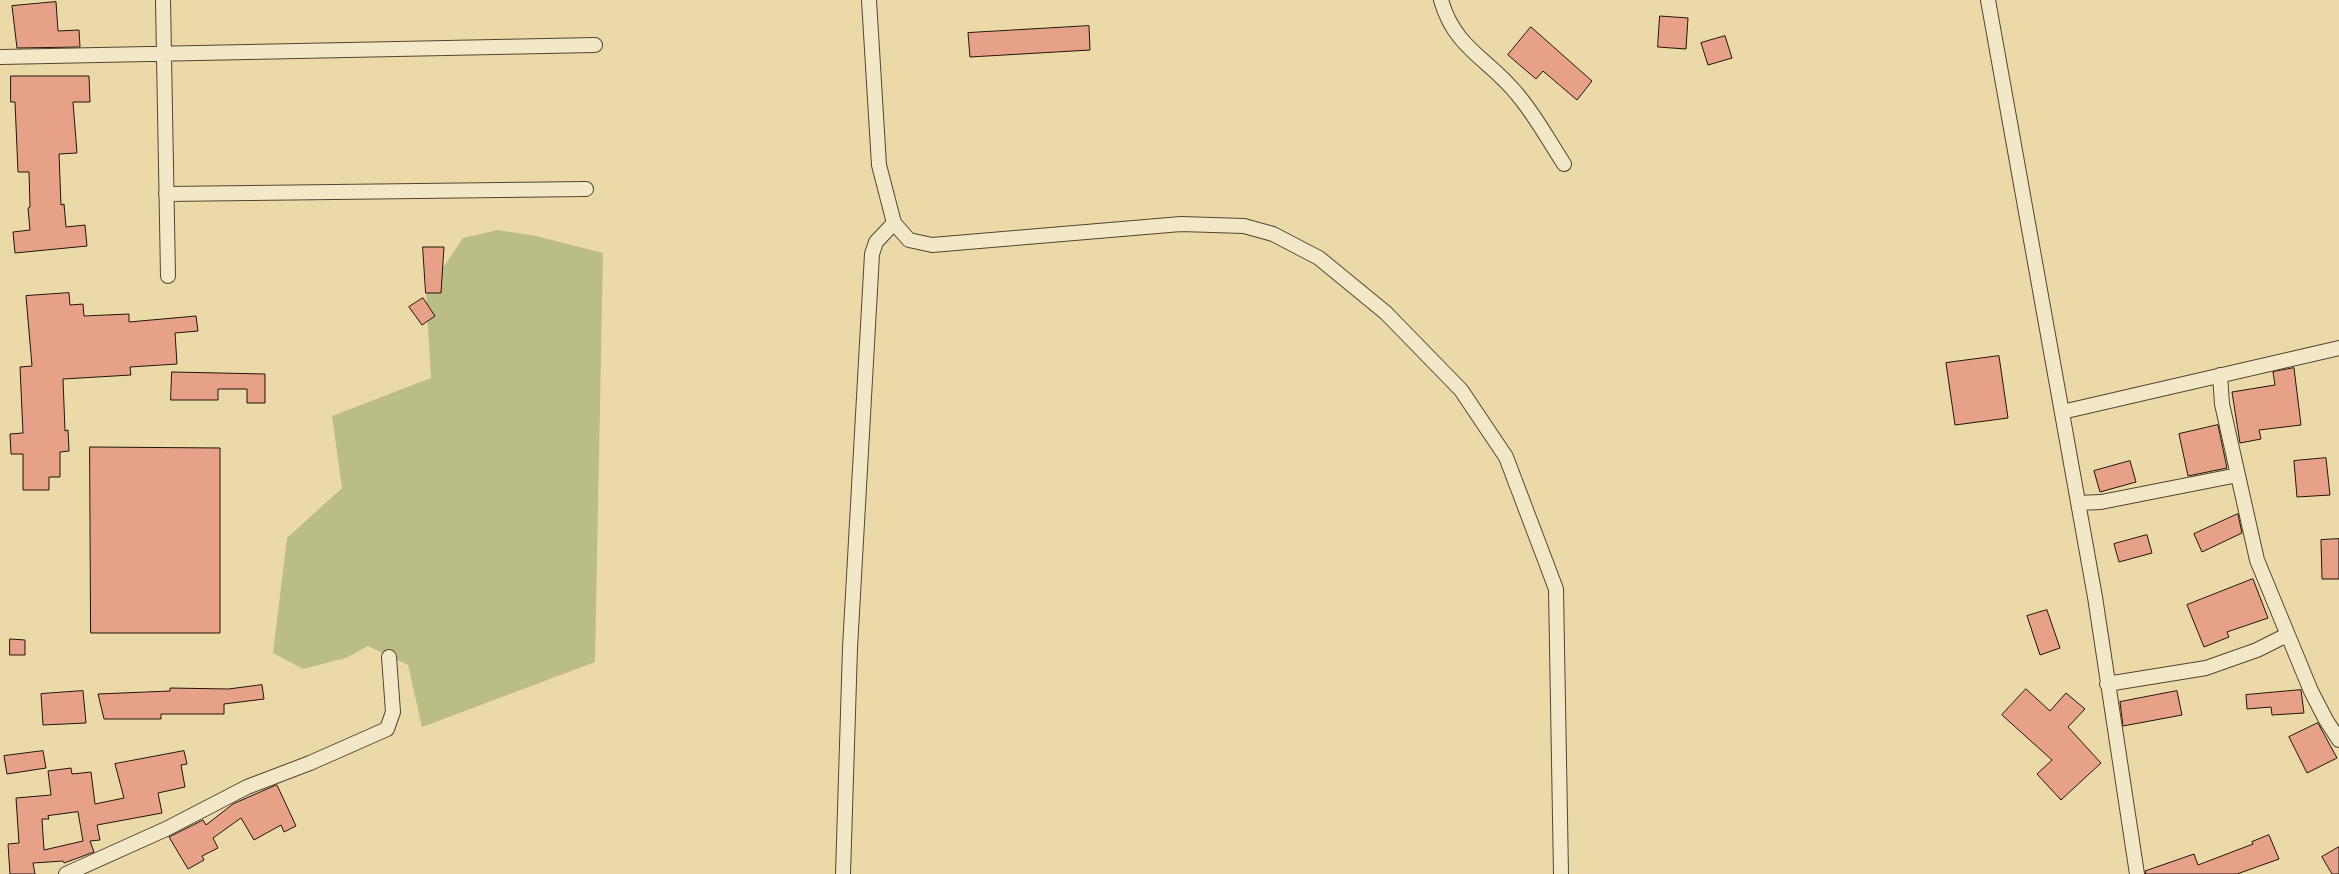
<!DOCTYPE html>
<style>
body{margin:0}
canvas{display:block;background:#ebdaa7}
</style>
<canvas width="2339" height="874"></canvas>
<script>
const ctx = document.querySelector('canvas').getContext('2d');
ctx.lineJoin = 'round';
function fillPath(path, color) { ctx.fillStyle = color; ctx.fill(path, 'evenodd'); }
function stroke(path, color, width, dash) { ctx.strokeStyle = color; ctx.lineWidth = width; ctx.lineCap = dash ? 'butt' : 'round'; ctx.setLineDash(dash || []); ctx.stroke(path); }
const green = new Path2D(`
 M498,230l38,6 67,17 -8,409 -173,65 -14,-62 -40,-19 -22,12 -43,11 -30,-16 14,-115 55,-50 -10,-72 99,-38 -5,-85 37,-55z`);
const building = new Path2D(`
 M56,2l2,29 21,-1 1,17 -63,1 -5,-42z
 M1660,16l28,2 -2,31 -28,-2z
 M1089,26l1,24 -120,7 -2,-24z
 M1531,27l61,54 -15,19 -34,-29 -7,8 -28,-24z
 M1725,36l7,22 -24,7 -7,-22z
 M11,76h78l1,26h-17l4,51 -18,1 2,51 3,-1 2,23 19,-2 2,21 -72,7 -2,-21 17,-2 -2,-22 2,-1 -1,-35h-11l-3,-70h-4z
 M423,247h21l-3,46h-15z
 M69,293l1,12 13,-1 1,12 45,-2v8l67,-6 2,15 -23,2 2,31 -47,3 1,8 -68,4 2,52 3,-1 1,21 -9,1v25h-11v13h-26v-36h-12l-1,-20 13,-1 -3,-66 12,-1 -6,-70z
 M423,298l12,18 -13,9 -13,-18z
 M1999,356l9,62 -53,7 -9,-62z
 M2294,368l7,57 -42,5 2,9 -21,4 -8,-51 43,-7 -2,-13z
 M172,372l93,2v29h-18v-14h-29v11h-47z
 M2218,425l9,43 -39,8 -9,-42z
 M90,447l130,1v185h-129z
 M2326,458l4,37 -33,2 -3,-36z
 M2130,461l6,21 -36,10 -6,-21z
 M2238,514l4,19 -40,19 -8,-18z
 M2147,535l5,18 -33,9 -5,-18z
 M2339,539v40h-17l-1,-39z
 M2253,579l15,39 -41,14 2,5 -25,10 -17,-42z
 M2047,610l13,38 -20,7 -13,-39z
 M10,639l15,1v15h-15z
 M262,685l2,14 -40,5v10h-63v5h-57l-6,-25 72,-3v-3l58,1z
 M2026,689l24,22 16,-18 19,16 -17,18 33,36 -40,37 -24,-26 15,-14 -50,-45z
 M2301,690l3,23 -32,2 -1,-8 -24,2 -1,-14z
 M83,691l3,32 -43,2 -2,-31z
 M2177,691l5,24 -59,11 -3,-24z
 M2318,723l19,35 -30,15 -18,-36z
 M43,751l3,17 -39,6 -3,-18z
 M184,751l3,13 -6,1 4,22 -27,6 4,20 -65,12 3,15 -10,1 4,11 -30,11 -1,-2 -30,2 2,11h-25l-2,-30 11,-1 -3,-45 35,-3 -3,-24 23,-3 1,6 19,-2 4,32 29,-6 -9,-34zM78,812l5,29 -39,9 -2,-31h7l-1,-3z
 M277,785l19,41 -12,6 -3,-7 -27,15 -13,-22 -28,20 5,10 -16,8 2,4 -16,9 -19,-32 34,-17 3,5 27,-21z
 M2269,835l10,24 -42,15h-91l-1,-3 49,-17 4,11 55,-21 -1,-2z
 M2339,847v27h-7l-10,-17z`);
const minor = new Path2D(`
 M163,0l5,276
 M869,0l10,165 15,58 15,17 23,5 249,-21 63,2 29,8 46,24 67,55 75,77 45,67 50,132 5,285
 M1441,0c14,49 47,58 76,94 18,21 32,47 47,70
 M1988,0l107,597 42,277
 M0,57l595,-12
 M166,194l420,-5
 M2220,375l2,29 35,156 54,131 15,29 13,20
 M2062,412l277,-64
 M2078,503l23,-1 137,-27
 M2107,684l99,-16 51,-18 30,-15
 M66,874l100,-45 81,-42 63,-24 77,-34 6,-17 -4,-55
 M843,874l7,-226 22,-394 4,-12 18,-19`);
fillPath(green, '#bbbe84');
fillPath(building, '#e8a189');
stroke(building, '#20150a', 1);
stroke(minor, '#534631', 16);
stroke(minor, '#f2e7c6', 14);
</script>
